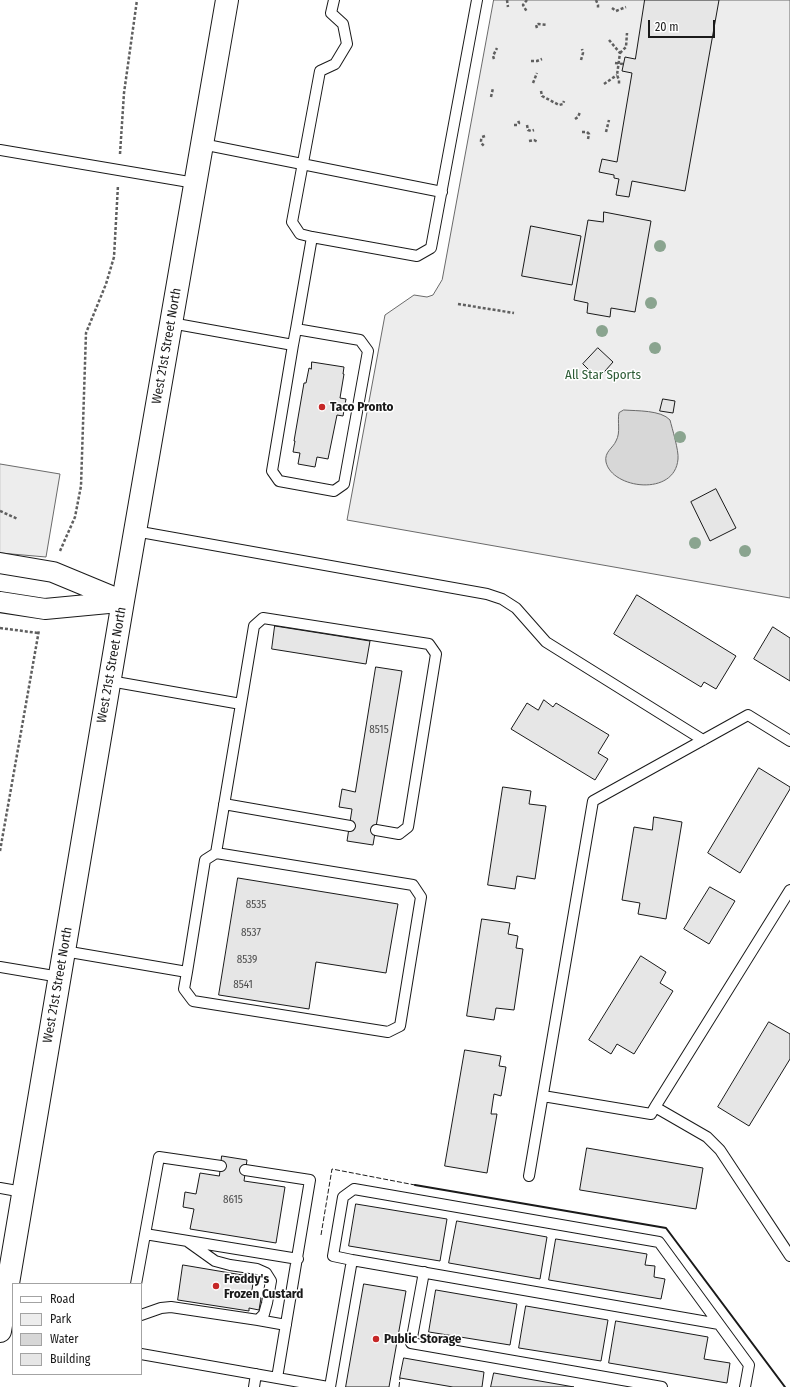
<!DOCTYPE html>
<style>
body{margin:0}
#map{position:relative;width:790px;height:1387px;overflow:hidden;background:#fff;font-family:"Fira Sans Condensed",sans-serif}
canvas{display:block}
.legend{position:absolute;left:12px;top:1283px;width:130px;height:92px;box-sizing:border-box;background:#fff;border:1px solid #a3a3a3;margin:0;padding:5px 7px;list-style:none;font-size:12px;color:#1a1a1a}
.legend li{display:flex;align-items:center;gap:8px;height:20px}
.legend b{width:20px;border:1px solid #a3a3a3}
.scale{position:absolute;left:648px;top:20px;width:67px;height:18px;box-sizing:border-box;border:2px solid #1a1a1a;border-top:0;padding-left:5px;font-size:12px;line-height:14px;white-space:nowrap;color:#1a1a1a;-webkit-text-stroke:3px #fff;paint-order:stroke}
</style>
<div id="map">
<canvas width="790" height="1387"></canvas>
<ul class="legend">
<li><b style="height:5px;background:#fff"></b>Road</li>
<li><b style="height:11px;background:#ededed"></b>Park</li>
<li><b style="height:11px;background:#d7d7d7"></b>Water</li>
<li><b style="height:11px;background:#e6e6e6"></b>Building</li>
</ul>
<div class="scale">20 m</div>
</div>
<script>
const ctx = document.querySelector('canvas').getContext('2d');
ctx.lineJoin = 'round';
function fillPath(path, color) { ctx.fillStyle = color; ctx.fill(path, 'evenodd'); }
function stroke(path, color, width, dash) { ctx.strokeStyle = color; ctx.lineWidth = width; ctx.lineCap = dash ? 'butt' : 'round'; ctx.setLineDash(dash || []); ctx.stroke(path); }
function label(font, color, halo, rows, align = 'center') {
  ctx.font = font + ' "Fira Sans Condensed",sans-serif'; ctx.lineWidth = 3; ctx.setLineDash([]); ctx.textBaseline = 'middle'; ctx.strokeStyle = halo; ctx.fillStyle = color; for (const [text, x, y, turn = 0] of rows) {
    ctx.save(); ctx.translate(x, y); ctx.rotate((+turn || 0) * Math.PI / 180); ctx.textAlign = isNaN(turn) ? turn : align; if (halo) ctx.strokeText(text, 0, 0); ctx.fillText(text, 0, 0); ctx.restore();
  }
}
const green = new Path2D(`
 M494,0h296v598l-443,-78 38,-205 29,-20 13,2 6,-2 9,-15z
 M0,464l60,10 -14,83 -46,-4z`);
const water = new Path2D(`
 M624,410c13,1 37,0 46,10 2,8 9,31 8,39 -3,38 -66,30 -72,3 -2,-10 7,-14 10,-21 5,-9 1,-19 3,-28z`);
const building = new Path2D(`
 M645,0h74l-34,191 -53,-10 -3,16 -13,-2 3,-16 -5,-1v-3l-15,-3 3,-13 15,3 15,-89 -10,-2 3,-14 10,2z
 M604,212l47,9 -16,91 -24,-4 -1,9 -23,-4 1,-10 -14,-3 14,-80 15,2z
 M531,226l50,10 -9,49 -50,-9z
 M598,348l15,14 -15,17 -15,-15z
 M312,362l32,5 -1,7h1l-4,24 6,1 -3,17 -6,-1 -9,44 -11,-2 -2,10 -17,-3 2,-11 -7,-1 2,-11h-1l10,-58h2l3,-15 2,1z
 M663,399l12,2 -2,12 -13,-2z
 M716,489l20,39 -26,13 -19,-39z
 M637,595l99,61 -20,33 -12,-7 -3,5 -87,-53z
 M275,626l95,15 -4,23 -94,-15z
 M773,627l17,11v43l-36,-22z
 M376,667l26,4 -29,174 -26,-4 5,-32 -13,-2 3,-18 13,3z
 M544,700l9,7 3,-4 53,32 -11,18 10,6 -13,21 -84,-51 16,-26 11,7z
 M759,768l31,19v2l-50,84 -32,-20z
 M503,787l28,4 -2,13 17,2 -11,73 -18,-3 -2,13 -27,-4z
 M654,817l28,5 -16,97 -28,-5 2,-11 -18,-3 12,-73 18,3z
 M238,878l160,26 -12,69 -70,-11 -7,47 -90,-14z
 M710,887l25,14 -26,43 -25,-15z
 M482,919l28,4 -2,11 10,2 -2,12 7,1 -9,61 -18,-2 -2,12 -27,-4z
 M641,956l25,16 -6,11 13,8 -39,63 -17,-10 -6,10 -22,-14z
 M769,1022l21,12v25l-41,67 -31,-19z
 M465,1050l36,6 -2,10 7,1 -5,29 -7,-2 -3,20h6l-10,59 -42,-7z
 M587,1148l116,20 -7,41 -116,-19z
 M222,1156l25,4 -3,21 41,6 -9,56 -86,-14 4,-20 -11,-2 2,-15 11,2 4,-21 19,3z
 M356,1204l91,15 -7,42 -91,-15z
 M457,1221l90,16 -7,42 -91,-16z
 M556,1239l91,15 -2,11 10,1 -1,11 11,2 -4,20 -112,-19z
 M183,1265l71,12 -3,19 10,2 -2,12 -10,-2v3l-71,-11z
 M364,1284l42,7 -17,96h-43z
 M436,1290l81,14 -7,41 -81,-13z
 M526,1306l82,14 -7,41 -82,-13z
 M616,1321l92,16 -4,22 26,4 -3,20 -118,-20z
 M404,1358l80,14 -2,15h-29l-53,-9z
 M494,1373l80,14h-83z`);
const path = new Path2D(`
 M507,0l1,7
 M527,0l-4,5 4,7
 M596,0l2,5v4
 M612,8l4,3 10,-4
 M537,28l-1,-3 2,-1 9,1
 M609,40l11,13 -3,22 2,5v4
 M620,53l6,-6 1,-14
 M494,59l-1,-3 4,-8
 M581,60l2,-7 -1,-4
 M531,61h6l5,-2
 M615,63l8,1
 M533,83l4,-10
 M604,84l13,-9
 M541,91l1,5 17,9 4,-1 1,-3
 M491,97l2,-9
 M575,119l3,-2 2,-5
 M514,125h3l2,-2 -1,-3
 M527,125l1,5 3,1 3,-1
 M582,132h5l2,2 -1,5
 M606,132l3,-12
 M485,136l-3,1c-2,5 -1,6 3,10
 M529,141l5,-1 4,2
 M120,154l4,-61 13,-93
 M458,304l56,9
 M0,511l18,8
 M60,551l15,-34 6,-31 5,-153 20,-49 8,-27 4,-72
 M0,628l38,5
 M0,851l39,-221`);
const service = new Path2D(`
 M202,144l240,48
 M0,150l195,33
 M312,237l105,19 14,-8 46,-248
 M171,323l122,22 -21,126 7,10 55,10 10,-7 24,-133 -8,-11 -64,-11 -3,16
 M296,329l16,-92 -12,-3 -8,-12 28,-151 15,-7 12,-20 -4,-20 -12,-11 3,-13
 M135,531l352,63 15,5 14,9 30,34 157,98
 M110,681l131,23 -25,149
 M241,704l13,-78 9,-8 166,26 7,10 -28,173 -9,7 -23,-4
 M224,804l126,22
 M64,951l123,21 -3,17 9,12 195,31 12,-6 21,-129 -8,-12 -197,-32 -11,7 -18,112
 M0,967l60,10
 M543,1096l108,18 4,-7 52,30 13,13 70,106
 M655,1107l135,-217
 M245,1170l65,10 -33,198
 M529,1176l64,-375 155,-86 42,26
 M0,1188l23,4
 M145,1234l153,25
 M352,1260l367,64
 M424,1272l-13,71 251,44
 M136,1284l23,-127 62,9
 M141,1315l20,-7 10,-1 87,13 6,-6 3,-11 4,-22 -5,-8 -9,-4 -27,-4 -15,-4 -28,-20
 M258,1320l28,5
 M141,1354l187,33
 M254,1387l2,-13
 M330,1387l22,-127 -19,-4 10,-59 11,-8 305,53 90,123 -4,22`);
const minor = new Path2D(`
 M0,563l53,9 70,29
 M0,602l45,7 74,-7`);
const secondary = new Path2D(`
 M0,1331l123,-730 104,-601`);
const fence = new Path2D(`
 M321,1235l11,-66 83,16
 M399,1387l1,-9`);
const wall = new Path2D(`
 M415,1185l251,43 119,159`);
const trees = [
 [660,246],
 [651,303],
 [602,331],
 [655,348],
 [680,437],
 [695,543],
 [745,551]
];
const markers = [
 [322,407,4,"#c62828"],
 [216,1286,4,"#c62828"],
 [376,1339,4,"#c62828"]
];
const numberNames = [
 ["8515",379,730],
 ["8535",256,905],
 ["8537",251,933],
 ["8539",247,960],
 ["8541",243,985],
 ["8615",233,1200]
];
const streetNames = [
 ["West 21st Street North",167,346,-80],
 ["West 21st Street North",112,665,-80],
 ["West 21st Street North",58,985,-80]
];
const parkNames = [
 ["All Star Sports",603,375]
];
const poiNames = [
 ["Taco Pronto",330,407],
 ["Freddy's",224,1279],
 ["Frozen Custard",224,1294],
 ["Public Storage",384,1339]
];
fillPath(green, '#ededed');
stroke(green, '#6a6a6a', 1);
fillPath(water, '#d7d7d7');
stroke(water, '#6a6a6a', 1);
fillPath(building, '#e6e6e6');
stroke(building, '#1a1a1a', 1);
stroke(service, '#1a1a1a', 12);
stroke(minor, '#1a1a1a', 22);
stroke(secondary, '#1a1a1a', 24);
stroke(path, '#5f5f5f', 2.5, [3, 2]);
stroke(service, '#fff', 10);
stroke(minor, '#fff', 20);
stroke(secondary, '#fff', 22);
stroke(fence, '#1a1a1a', 1, [5, 2]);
stroke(wall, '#1a1a1a', 2);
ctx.fillStyle = '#8aa48f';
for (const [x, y] of trees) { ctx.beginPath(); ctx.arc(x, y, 6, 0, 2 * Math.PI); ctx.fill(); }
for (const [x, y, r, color] of markers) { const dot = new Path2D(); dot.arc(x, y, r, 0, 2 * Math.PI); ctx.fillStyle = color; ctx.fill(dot); stroke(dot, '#fff', 1.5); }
label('11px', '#4d4d4d', null, numberNames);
label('13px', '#1a1a1a', '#fff', streetNames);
label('13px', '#2b5a34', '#fff', parkNames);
label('bold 13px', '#1a1a1a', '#fff', poiNames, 'left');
</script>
